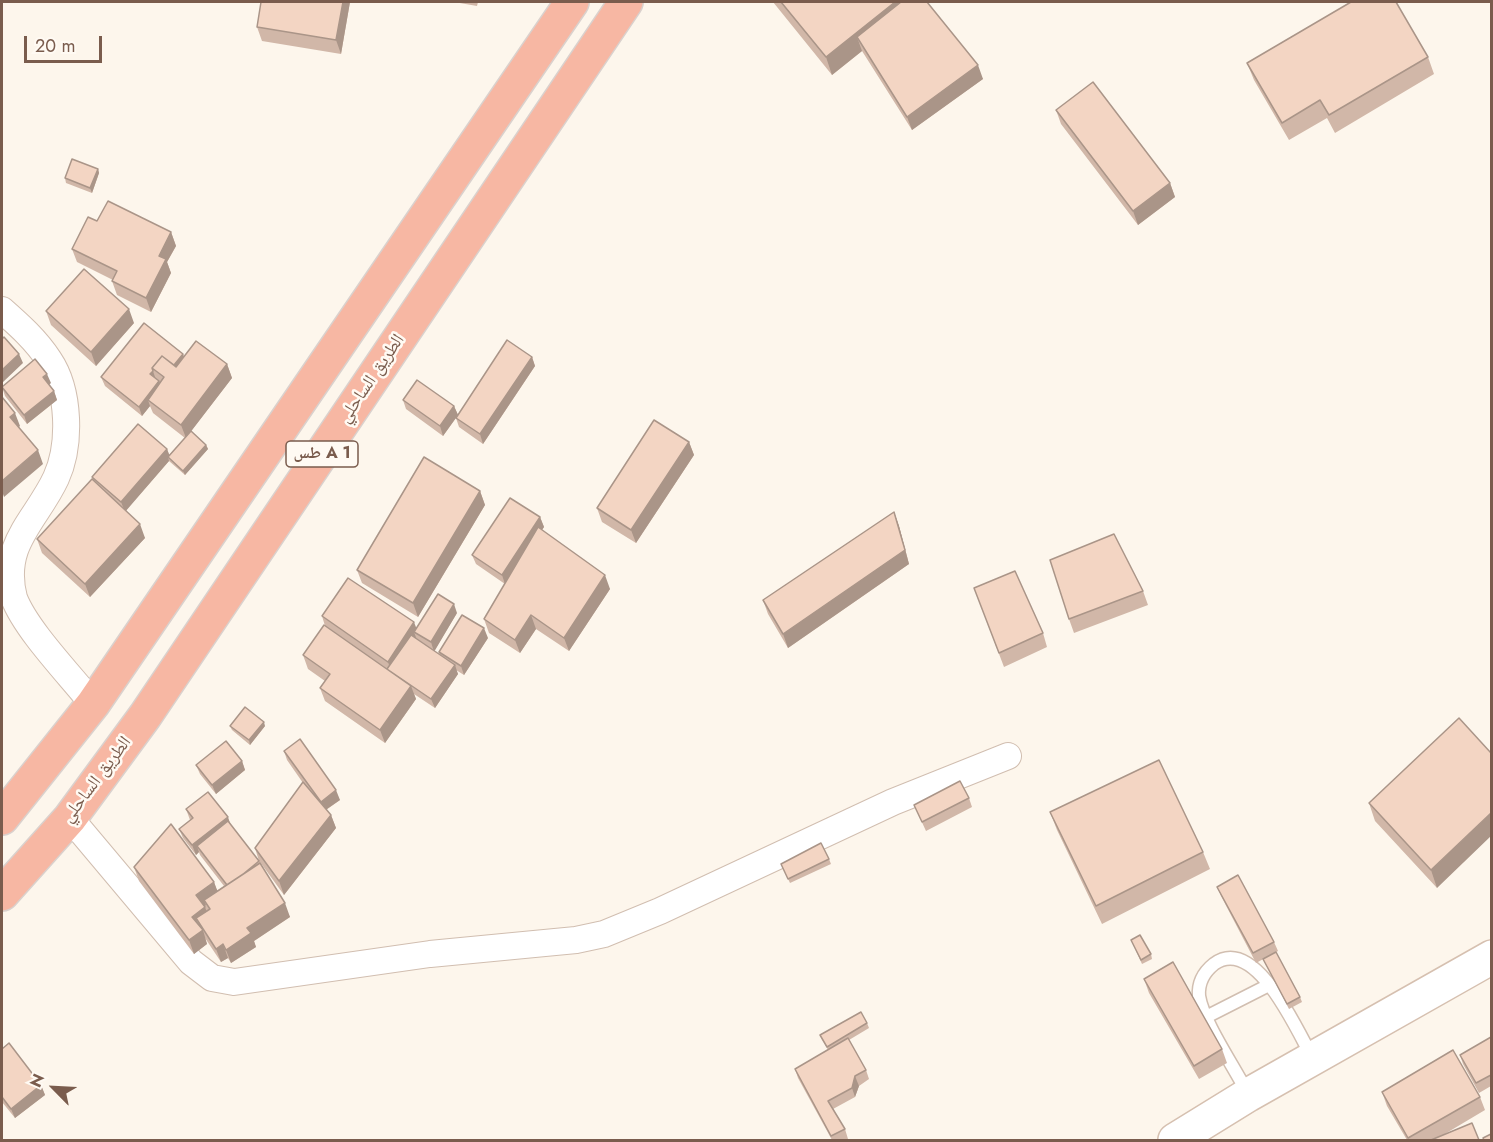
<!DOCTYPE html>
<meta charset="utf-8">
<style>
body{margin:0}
#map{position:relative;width:1493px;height:1142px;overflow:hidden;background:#fdf6ec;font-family:Jost,sans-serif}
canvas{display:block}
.frame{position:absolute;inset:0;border:3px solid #7a5c4d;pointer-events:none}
.north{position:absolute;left:24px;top:1058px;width:60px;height:60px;-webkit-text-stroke:4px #fffaf3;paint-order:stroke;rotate:294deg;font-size:16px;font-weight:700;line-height:24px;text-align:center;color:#7a5c4d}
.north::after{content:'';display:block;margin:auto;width:21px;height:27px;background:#7a5c4d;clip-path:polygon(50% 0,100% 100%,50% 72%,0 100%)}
.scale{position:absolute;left:24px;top:36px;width:78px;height:27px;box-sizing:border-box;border:3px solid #7a5c4d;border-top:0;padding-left:8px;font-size:18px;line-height:21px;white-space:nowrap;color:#7a5c4d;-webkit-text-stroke:4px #fffaf3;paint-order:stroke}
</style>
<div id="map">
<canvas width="1493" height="1142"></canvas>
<div class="frame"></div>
<div class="north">N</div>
<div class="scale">20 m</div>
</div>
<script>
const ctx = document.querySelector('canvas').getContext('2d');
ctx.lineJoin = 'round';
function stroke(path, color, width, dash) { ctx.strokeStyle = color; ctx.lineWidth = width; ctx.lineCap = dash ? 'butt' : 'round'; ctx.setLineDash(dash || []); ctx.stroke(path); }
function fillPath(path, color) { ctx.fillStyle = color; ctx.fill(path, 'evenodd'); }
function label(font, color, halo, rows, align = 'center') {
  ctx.font = font + ' Jost,"Noto Naskh Arabic",sans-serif'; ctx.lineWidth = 5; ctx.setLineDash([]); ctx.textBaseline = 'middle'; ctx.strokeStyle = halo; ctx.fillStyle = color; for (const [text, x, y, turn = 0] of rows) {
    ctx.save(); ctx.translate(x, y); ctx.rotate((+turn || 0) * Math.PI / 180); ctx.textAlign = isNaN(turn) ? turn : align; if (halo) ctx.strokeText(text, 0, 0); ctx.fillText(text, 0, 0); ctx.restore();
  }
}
const lane = new Path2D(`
 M1206,1017l63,-32
 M1248,1094c-13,-26 -45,-72 -49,-98 -1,-13 5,-24 15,-32 41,-30 83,66 98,93`);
const street = new Path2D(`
 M2,310c17,15 34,30 47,50 21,31 22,85 7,118 -20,43 -56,66 -42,120 12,32 57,78 79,106
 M70,818l121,144 21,16 22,4 196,-28 146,-14 28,-6 56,-23 233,-109 115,-46`);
const secondary = new Path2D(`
 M1175,1140l73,-45 244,-138`);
const highway = new Path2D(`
 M2,818l91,-114 479,-702
 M2,894l68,-76 75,-102 481,-714`);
const wall = new Path2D(`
 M350,2l-9,52 -79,-13 -5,-14z
 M454,2h24l-1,4z
 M773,2h154l56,77 -71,51 -50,-79 -30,24z
 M1428,57l6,17 -99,59 -8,-15 -38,22 -35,-60 -7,-17z
 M1056,110l114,73 5,14 -37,28 -77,-101z
 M98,169l1,4 -7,20 -26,-10 -1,-5z
 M97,221l74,11 5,14 -9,16 4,11 -20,39 -34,-17 -5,-14 1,-1 -36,-18 -5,-13z
 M46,311l88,12 -38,43 -45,-41z
 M183,354l1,3 43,7 5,14 -41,53 15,14 2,4 -23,26 -16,-14 -43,49 19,28 -55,59 -48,-44 -5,-14 56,-59 -1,-3 75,-28 2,6 16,-17 -32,-25 -3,-7 -8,10 -37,-30 -4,-9z
 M532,357l3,9 -52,78 -24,-17 -3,-9 -13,18 -37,-27 -3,-9 51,6 4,9z
 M51,383l-2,1 5,7 3,9 -30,24 -22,-28 -3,-9z
 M689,442l5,13 -58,88 -34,-21 -5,-14z
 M480,491l5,14 -67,112 -56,-34 -5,-13z
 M894,512l5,14 10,38 -121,84 -20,-34 -5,-14z
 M540,517l4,10 -2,3 68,59 -41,62 -33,-22 -16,24 -31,-20 -5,-14 21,-35 -29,-20 -4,-9z
 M974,588l69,45 4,14 -43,20z
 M1143,591l5,14 -74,28 -5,-14z
 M457,613l-23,38 6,4 -1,-3 49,-14 -24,37 -8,-5 2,4 -23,34 -21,-14 2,5 -31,44 -60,-42 -5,-13 5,-7 -17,-12 -5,-14 22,-29 -3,-10 94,13z
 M1459,718l-22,170 -62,-67 -6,-18z
 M230,726h35l-15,19 -18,-15z
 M284,751l56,49 -14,10 5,5 5,13 -52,67 -24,-33 30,55 -36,24 2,6 -25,16 -3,-5 -7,4 -16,-24 2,6 -13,10 -55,-73 -5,-14 80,15 3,9 7,-5 -24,-31 -1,-3 -3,3 -13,-17 -4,-9 11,-9 -4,-11 45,16 28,36 -4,-13 48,-65 -16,-23z
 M242,761l3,9 -29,24 -16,-20 -4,-9z
 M969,798l3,9 -46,24 -12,-26z
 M1050,812l153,40 7,17 -108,55 -45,-94z
 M829,859l2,5 -41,19 -9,-19z
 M1217,887l57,55 4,9 -22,12 -35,-67z
 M1131,940l20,14 1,5 -10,5z
 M1263,959l37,38 2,5 -13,7z
 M1144,979l78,70 5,14 -28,16 -50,-86z
 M867,1023l2,5 -20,12 17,30 3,9 -10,7 -4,11 -22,12 12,20 3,10 -4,1h-12l-34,-62 -3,-9 33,-19 -8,-15z
 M1491,1037v49l-12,7 -16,-29 -3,-9z
 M2,1049l39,36 4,10 -30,23 -13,-16z
 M1382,1092l98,5 5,13 -47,28 41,2h-72l-20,-34z`);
const shadedWall = new Path2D(`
 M343,2h7l-9,52 -5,-14z
 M895,2h15l-53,35 5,14 -30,24 -6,-18z
 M978,65l5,14 -71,51 -5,-13z
 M98,169l1,4 -7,20 -2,-5z
 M1170,183l5,14 -37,28 -5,-14z
 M171,232l5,14 -9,16 4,11 -20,39 -5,-14 13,-42z
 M129,309l5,14 -38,43 -5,-14z
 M19,354l4,9 -21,20v-13z
 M183,354l3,9 -9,12 -3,-10z
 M532,357l3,9 -52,78 -3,-10z
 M227,364l5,14 -46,60 -5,-13z
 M153,371l3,9 -6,-6z
 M47,374l4,9 -5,4 -3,-10z
 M159,381l4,10 -15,9 2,6 -8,10 -3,-9z
 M54,391l3,9 -30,24 -3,-9z
 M454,406l4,9 -15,21 -3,-10z
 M15,413l5,13 -5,5 -5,-14z
 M689,442l5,13 -58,88 -5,-13z
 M206,445l2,4 -23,26 -2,-4z
 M167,449l4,10 -3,-2 1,4 -44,51 -4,-10z
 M38,450l5,14 -39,33 -2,-6v-10z
 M480,491l5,14 -67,112 -5,-14z
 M894,512l5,14 10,38 -121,84 -5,-14z
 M540,517l4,10 -39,57 -3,-9z
 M140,524l5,14 -55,59 -5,-13z
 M605,575l5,14 -41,62 -5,-13z
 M454,604l3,9 -23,39 -3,-10z
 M531,615l5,14 -16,24 -5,-13z
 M414,622l5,13 -5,-3 3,8 -26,31 -3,-9z
 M484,628l4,10 -24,37 -3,-9z
 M455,665l3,9 -23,34 -4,-9z
 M411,686l5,13 -31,44 -5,-13z
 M264,722l1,4 -15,19 -1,-5z
 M242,761l3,9 -29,24 -4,-9z
 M336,790l4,10 -16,11 -3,-9z
 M1491,813v23l-54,52 -6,-18z
 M331,815l5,13 -52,67 -5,-14z
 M228,817l3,9 -34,20 2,6 -3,3 -4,-10z
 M214,882l5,13 -15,5 2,5 -5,4 -5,-14z
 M285,903l5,14 -36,24 2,6 -25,16 -5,-13 21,-22z
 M205,907l5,14 -14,-3 4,10 -8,-11z
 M203,930l4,14 -13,10 -5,-14z
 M223,944l5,14 -7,4 -5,-13z
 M855,1076l4,10 -4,11 -3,-9z
 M41,1085l4,10 -30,23 -4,-9z`);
const building = new Path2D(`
 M261,2h82l-7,38 -79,-13z
 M781,2h114l-69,55z
 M901,2h26l51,63 -71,52 -50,-80z
 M1351,2h45l32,55 -99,58 -9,-15 -38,23 -35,-60z
 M1093,82l77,101 -37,28 -77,-101z
 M72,159l26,10 -8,19 -25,-10z
 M108,201l63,31 -12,24 7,3 -20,39 -34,-17 5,-10 -45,-22 16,-32 9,4z
 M84,269l45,40 -38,43 -45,-41z
 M144,323l39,31 -9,11 -12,-9 -10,12 1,3 -3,3 9,7 -20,26 -38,-30z
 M4,337l15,17 -17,16v-31z
 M507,340l25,17 -52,77 -24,-16z
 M196,341l31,23 -46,61 -33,-25 16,-23 -12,-9 10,-12 14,11z
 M35,359l12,15 -4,3 11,14 -30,24 -22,-28z
 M417,380l37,26 -14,20 -37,-26z
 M2,397l13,16 -5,4 28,33 -36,31z
 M654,420l35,22 -58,88 -34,-22z
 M138,424l29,25 -46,53 -29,-25z
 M191,431l15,14 -23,26 -15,-14z
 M424,457l56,34 -67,112 -56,-33z
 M92,479l48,45 -55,60 -48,-45z
 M510,498l30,19 -38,58 -30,-20z
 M894,512l11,38 -122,84 -20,-34z
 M538,527l67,48 -41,63 -33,-23 -16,25 -31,-21z
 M1114,534l29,57 -74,28 -19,-59z
 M1015,571l28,62 -44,20 -25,-65z
 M348,578l66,44 -26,40 -66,-46z
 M438,594l16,10 -23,38 -17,-10z
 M462,615l22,13 -23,38 -22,-14z
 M324,625l87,61 -31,44 -60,-42 10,-14 -27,-19z
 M411,635l44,30 -24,34 -44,-30z
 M245,707l19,15 -15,18 -19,-14z
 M1459,718l32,35v60l-60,57 -62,-67z
 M300,739l36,51 -15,12 -37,-51z
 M226,741l16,20 -30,24 -16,-20z
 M1159,760l44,92 -107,54 -46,-94z
 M960,781l9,17 -47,24 -8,-17z
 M303,782l28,33 -52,66 -24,-33z
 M208,792l20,25 -36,28 -13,-16 14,-11 -7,-9z
 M228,821l31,40 -17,14 -15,10 -30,-39z
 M171,824l43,58 -18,13 9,12 -13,10 11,13 -14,10 -55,-73z
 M821,843l8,16 -41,20 -7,-15z
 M260,863l25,40 -38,25 4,5 -25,17 -3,-6 -7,5 -20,-31 14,-9 -6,-9z
 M1238,875l36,67 -21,11 -36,-66z
 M1140,935l11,19 -10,6 -10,-20z
 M1276,952l24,45 -13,7 -24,-45z
 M1173,962l49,87 -28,17 -50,-87z
 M861,1012l6,11 -40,24 -7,-12z
 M1491,1037v38l-15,8 -16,-28z
 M848,1038l18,32 -11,6 -3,12 -24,13 17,28 -14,7 -36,-67z
 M9,1043l32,42 -30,24 -9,-12v-48z
 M1453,1050l27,47 -72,41 -26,-46z
 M1472,1123l7,17h-48z
 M1491,1134v6h-7l-1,-2z`);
const shields = [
 [322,454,72]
];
const shieldNames = [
 ["طس A 1",322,454]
];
const streetNames = [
 ["الطريق الساحلي",372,379,-56],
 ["الطريق الساحلي",97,780,-53]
];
stroke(lane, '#d1beb0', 15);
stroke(street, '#d1beb0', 28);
stroke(secondary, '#d6c0b0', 36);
stroke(highway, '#dad1cd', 36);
stroke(lane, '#fff', 12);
stroke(street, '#fff', 26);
stroke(secondary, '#fff', 33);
stroke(highway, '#f7b7a3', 33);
fillPath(wall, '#d1b7a8');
fillPath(shadedWall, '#aa9588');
fillPath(building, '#f3d5c3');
stroke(building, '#aa9588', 1.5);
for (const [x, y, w] of shields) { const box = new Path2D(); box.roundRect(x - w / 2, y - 13, w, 26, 4.5); ctx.fillStyle = '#fffaf3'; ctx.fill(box); stroke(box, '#7a5c4d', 1.5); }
label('bold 16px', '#7a5c4d', null, shieldNames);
label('18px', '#7a5c4d', '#fffaf3', streetNames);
</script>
